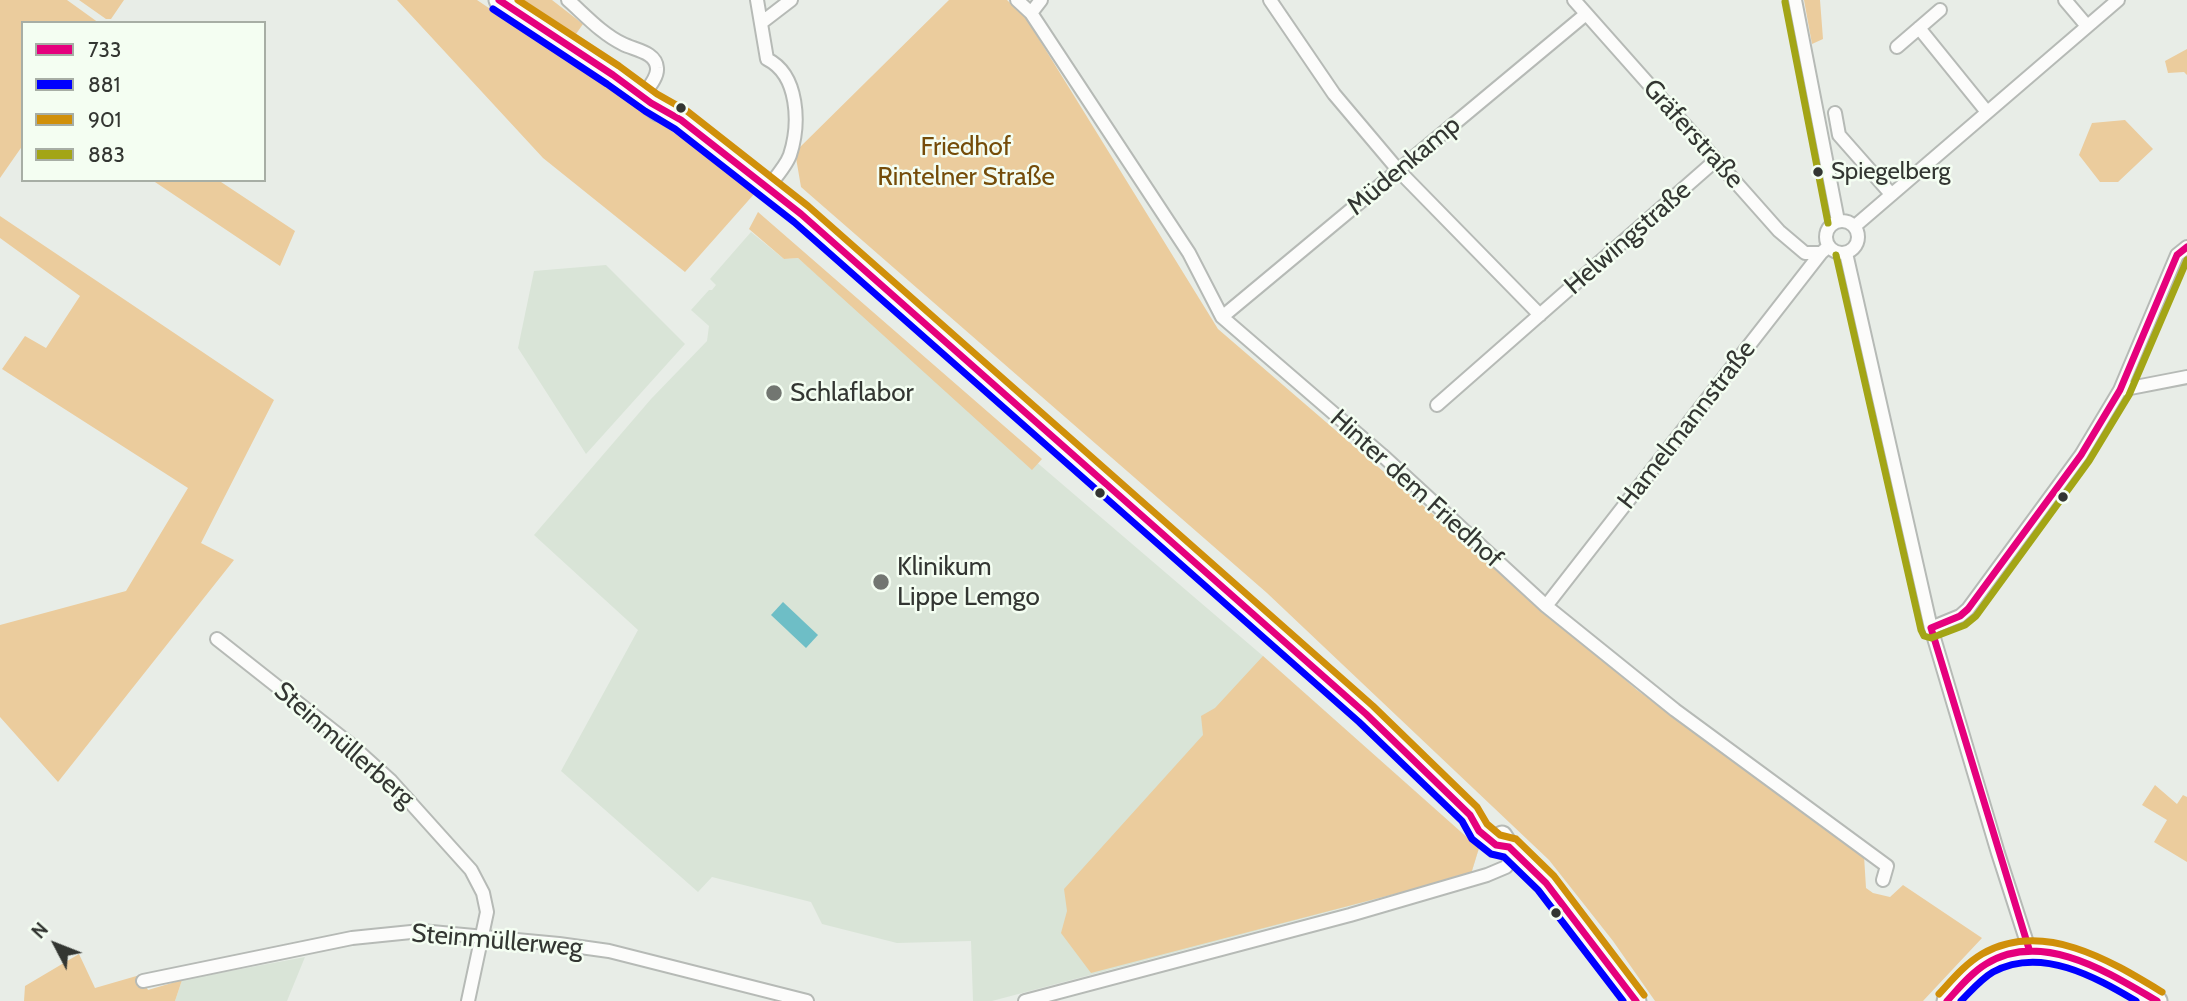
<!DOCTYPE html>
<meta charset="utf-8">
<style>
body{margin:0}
#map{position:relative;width:2187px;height:1001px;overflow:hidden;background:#e8ede7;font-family:Cabin,sans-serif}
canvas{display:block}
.legend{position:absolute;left:21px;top:21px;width:245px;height:161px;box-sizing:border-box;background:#f4fef2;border:2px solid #a7aea5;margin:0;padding:9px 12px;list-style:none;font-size:21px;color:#333632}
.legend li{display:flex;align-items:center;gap:14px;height:35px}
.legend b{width:35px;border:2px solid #a7aea5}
.north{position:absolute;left:21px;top:910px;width:70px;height:70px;-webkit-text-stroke:5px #f4fef2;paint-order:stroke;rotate:312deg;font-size:19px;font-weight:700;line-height:28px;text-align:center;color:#333632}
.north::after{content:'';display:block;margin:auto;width:24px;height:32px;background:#333632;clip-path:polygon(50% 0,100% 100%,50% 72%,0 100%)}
</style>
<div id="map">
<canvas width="2187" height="1001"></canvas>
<ul class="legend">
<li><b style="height:9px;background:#e5007d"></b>733</li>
<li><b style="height:9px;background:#00f"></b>881</li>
<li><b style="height:9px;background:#d0900a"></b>901</li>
<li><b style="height:9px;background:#a3a516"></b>883</li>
</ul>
<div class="north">N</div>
</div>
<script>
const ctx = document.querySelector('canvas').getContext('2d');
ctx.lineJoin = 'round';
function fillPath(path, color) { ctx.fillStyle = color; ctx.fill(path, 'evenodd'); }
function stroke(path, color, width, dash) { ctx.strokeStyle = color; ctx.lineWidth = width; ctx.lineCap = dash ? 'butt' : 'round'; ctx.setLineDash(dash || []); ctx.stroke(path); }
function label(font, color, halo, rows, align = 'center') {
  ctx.font = font + ' Cabin,sans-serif'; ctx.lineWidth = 5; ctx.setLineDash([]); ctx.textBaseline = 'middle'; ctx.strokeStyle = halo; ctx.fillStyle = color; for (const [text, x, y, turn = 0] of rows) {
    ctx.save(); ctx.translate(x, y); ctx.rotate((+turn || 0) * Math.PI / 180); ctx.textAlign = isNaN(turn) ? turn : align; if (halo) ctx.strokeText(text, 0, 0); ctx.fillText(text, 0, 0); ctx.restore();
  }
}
const built = new Path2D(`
 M751,232l33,27 14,-1 465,398 216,192 -8,26 -479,127h-19l-2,-60 -74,2 -75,-19 -11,-22 -99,-25 -14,15 -137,-121 77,-141 -104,-95 117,-136 56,-58 2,-15 -18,-16 18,-20h3l4,-5 -6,-6z
 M606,265l79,79 -99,110 -68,-106 16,-77z
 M305,957l-18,44h-112l7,-21z`);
const green = new Path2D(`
 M0,0h67l32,23h-76v122l-23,33z
 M79,0h45l-13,19h-5z
 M397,0h80l215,145 63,48 -70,79 -142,-114z
 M524,0h28l31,24 -7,10z
 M949,0h58l19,18 192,311 419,361 227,166 2,32 7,5 17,4 13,-12 79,53 -59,63h-268l-42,-60 -64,-81 -282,-267 -466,-406 -6,-35z
 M1804,0h16l3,39 -11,5z
 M2187,49v26l-3,-3 -16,1 -3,-12z
 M2125,120l28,29 -35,33h-18l-21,-27 13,-32z
 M152,180h66l77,51 -15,35z
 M758,212l284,247 -10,11 -234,-212 -14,1 -35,-30z
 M0,216l274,184 -73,143 33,17 -176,222 -58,-65v-92l126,-34 62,-103 -186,-119 23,-33 21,12 34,-52 -80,-58z
 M1263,656l216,192 -8,26 -380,99 -30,-40 6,-22 -3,-22 139,-154 -2,-19 14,-8z
 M2155,785l22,19 6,-9 4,2v65l-33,-20 13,-22 -25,-15z
 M79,954l16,34 45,-13 8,15 34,-10 -7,21h-151l1,-15z`);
const water = new Path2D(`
 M783,602l35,33 -12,13 -35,-33z`);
const minor = new Path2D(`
 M568,0c17,15 34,34 55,44 12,6 33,8 34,24 1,10 -10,21 -15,29
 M757,0l10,59c32,16 33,65 23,96 -4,11 -14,22 -22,32
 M1017,0l14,13 158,240 33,64 160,138 164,151 129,104 212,156 -4,14
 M1270,0l64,94 65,77 141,144
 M1574,0l205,231 26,22h16
 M1795,0l43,221
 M2065,0l22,26
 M1031,13l10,-13
 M761,23l30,-23
 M1919,28l68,84
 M1897,47l43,-37
 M1835,113l4,22 52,59
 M1826 237a16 16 0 1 1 32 0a16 16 0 1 1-32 0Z
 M1855,226l263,-226
 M1846,253l85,375 67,225 31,96
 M1222,317l364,-303
 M2120,390l67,-13
 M1437,405l279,-245
 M1546,606l275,-353 8,-7
 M1931,628l29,-12 8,-7 113,-154 39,-65 57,-135 10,-8
 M217,639l133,105 41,37 80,89 12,23 4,19 -19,89
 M143,981l209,-43 69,-7 138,13 50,7 198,50
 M1025,1001l325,-86 137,-40 19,-8 9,-14`);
const primary = new Path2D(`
 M499,0l114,75 45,36
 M651,103l40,24 130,104 545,483 104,101c10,17 19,28 39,32
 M1502,836l7,11 37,36 90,118
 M1947,1001c13,-14 28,-32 44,-40 56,-29 118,12 166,40`);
const bus1 = new Path2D(`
 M499,0l114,75 38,28 30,17 120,94 565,500 104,101 9,16 17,14 13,2 37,36 90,118
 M1931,628l29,-12 8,-7 113,-154 39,-65 57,-135 10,-8
 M1931,628l98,321
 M1947,1001c12,-13 24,-28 39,-37 56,-35 123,9 171,37`);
const bus2 = new Path2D(`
 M493,9l114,75 38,27 30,18 119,93 565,500 103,99 10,18 19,15 13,3 34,33 85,111
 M1961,1001c10,-10 20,-22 32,-29 48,-26 102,5 143,29`);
const bus3 = new Path2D(`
 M518,0l101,66 38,28 30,17 121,95 565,500 104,101 10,17 13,11 16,4 38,37 90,119
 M1939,994c13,-14 26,-30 43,-40 61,-35 129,7 180,38`);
const bus4 = new Path2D(`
 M1785,2l43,221
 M1836,255l85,375 3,6 7,2 34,-13 11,-9 113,-155 40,-66 58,-135`);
const markers = [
 [681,108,6,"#333632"],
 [1818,172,6,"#333632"],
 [774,393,9,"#727671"],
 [1100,493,6,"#333632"],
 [2063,497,6,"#333632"],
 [881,582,9,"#727671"],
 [1556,913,6,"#333632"]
];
const busNames = [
 ["Spiegelberg",1831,172]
];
const streetNames = [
 ["Gräferstraße",1693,134,48],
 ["Müdenkamp",1404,166,-40],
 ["Helwingstraße",1628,238,-41],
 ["Hamelmannstraße",1687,425,-52],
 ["Hinter dem Friedhof",1416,489,42],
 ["Steinmüllerberg",344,745,41],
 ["Steinmüllerweg",497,941,5]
];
const parkNames = [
 ["Friedhof",966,147],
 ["Rintelner Straße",966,177]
];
const poiNames = [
 ["Schlaflabor",790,393],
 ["Klinikum",897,567],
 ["Lippe Lemgo",897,597]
];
fillPath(built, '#d9e4d7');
fillPath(green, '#ebcc9d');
fillPath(water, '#6ebec6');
stroke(minor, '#b6bab6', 16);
stroke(primary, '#b6bab6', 23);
stroke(minor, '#fcfcfb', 12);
stroke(primary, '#fcfcfb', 19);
stroke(bus1, '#e5007d', 7);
stroke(bus2, '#00f', 7);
stroke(bus3, '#d0900a', 7);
stroke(bus4, '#a3a516', 7);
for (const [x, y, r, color] of markers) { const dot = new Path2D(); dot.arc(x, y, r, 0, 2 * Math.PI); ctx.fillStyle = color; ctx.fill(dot); stroke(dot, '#f4fef2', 2.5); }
label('24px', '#333632', '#f4fef2', busNames, 'left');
label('26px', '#333632', '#f4fef2', streetNames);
label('26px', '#754c09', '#f4fef2', parkNames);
label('26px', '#333632', '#f4fef2', poiNames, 'left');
</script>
